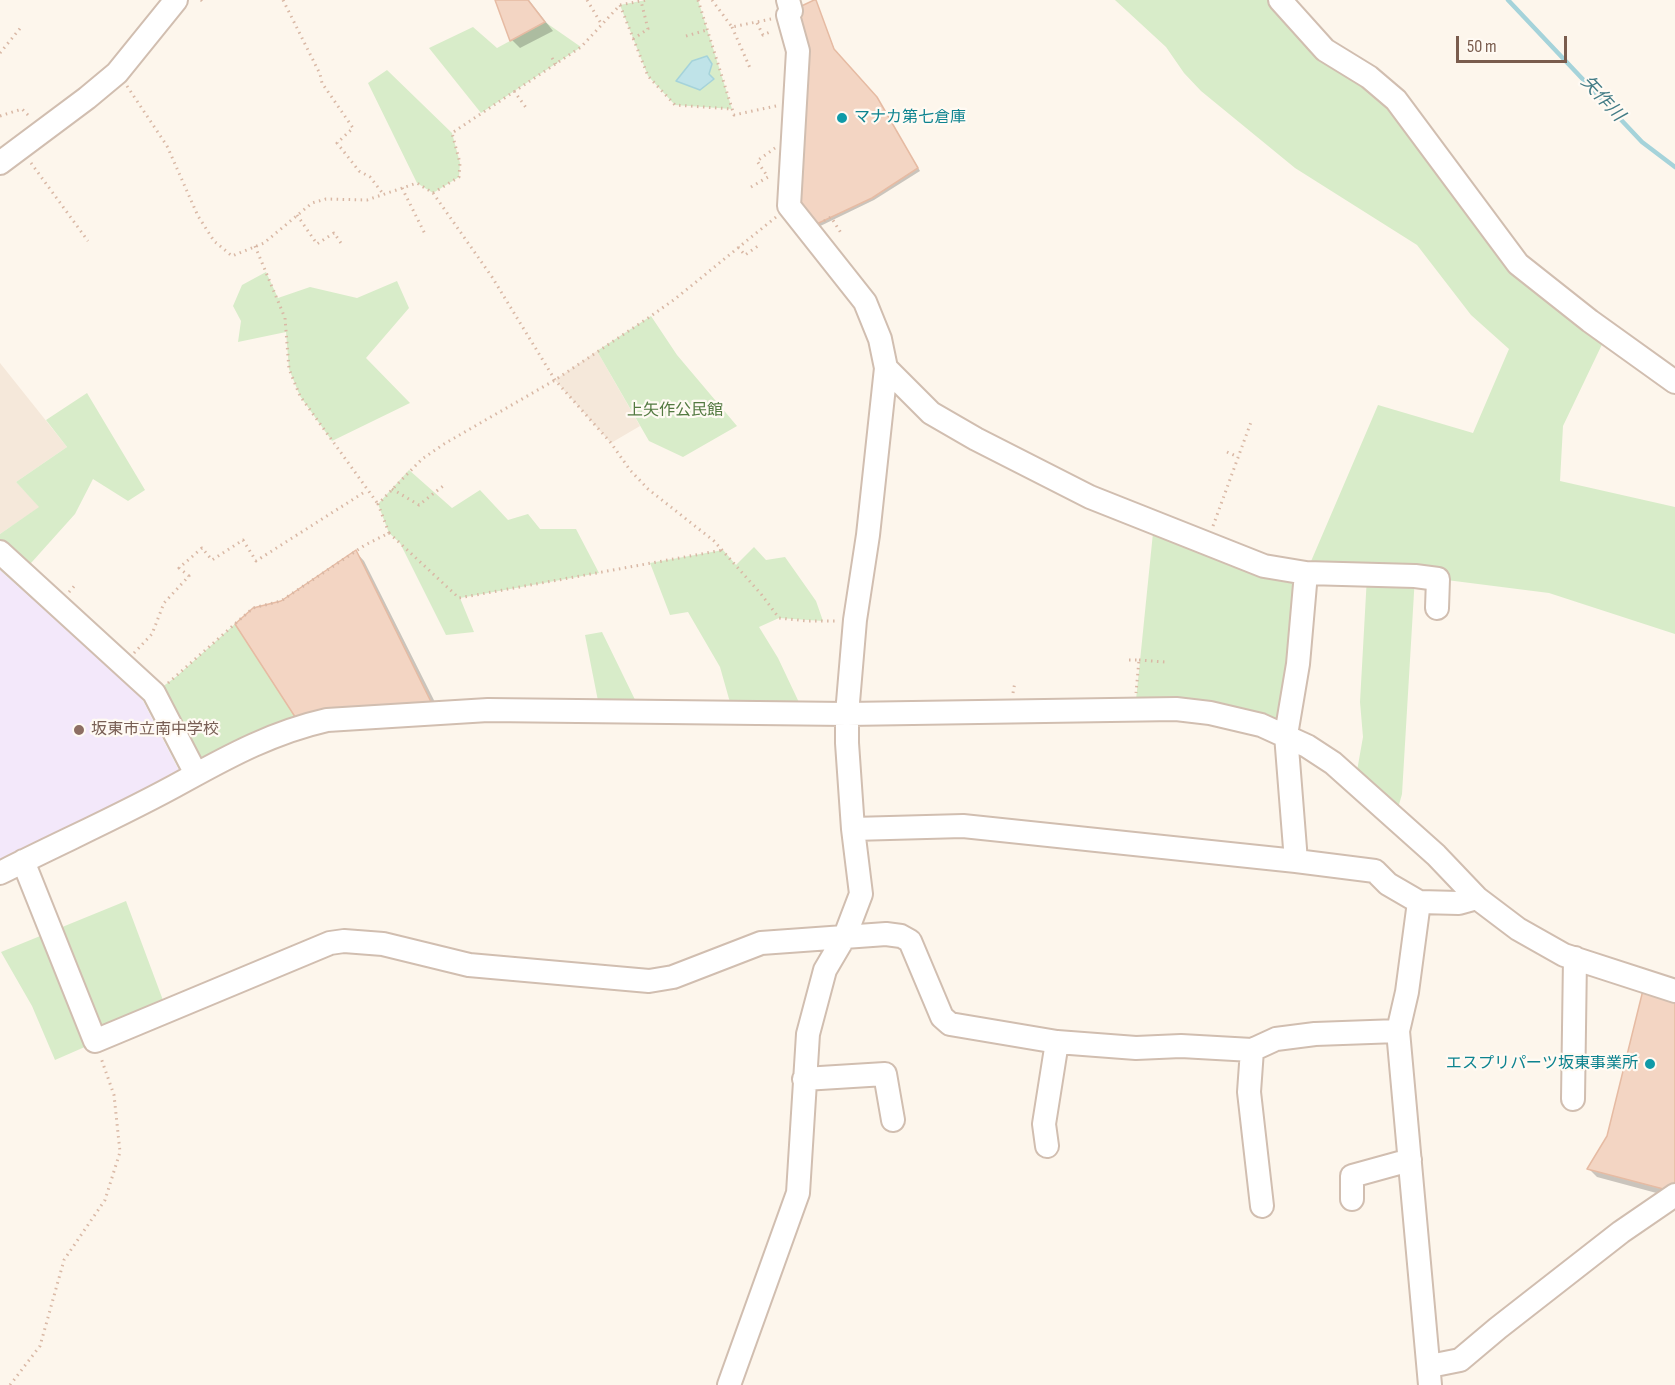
<!DOCTYPE html>
<meta charset="utf-8">
<style>
body{margin:0}
#map{position:relative;width:1675px;height:1385px;overflow:hidden;background:#fdf6ec;font-family:"Sofia Sans Condensed",sans-serif}
canvas{display:block}
.scale{position:absolute;left:1456px;top:36px;width:111px;height:27px;box-sizing:border-box;border:3px solid #7a5c4d;border-top:0;padding-left:8px;font-size:18px;line-height:21px;white-space:nowrap;color:#7a5c4d;-webkit-text-stroke:4px #fffaf3;paint-order:stroke}
</style>
<div id="map">
<canvas width="1675" height="1385"></canvas>
<div class="scale">50 m</div>
</div>
<script>
const ctx = document.querySelector('canvas').getContext('2d');
ctx.lineJoin = 'round';
function fillPath(path, color) { ctx.fillStyle = color; ctx.fill(path, 'evenodd'); }
function stroke(path, color, width, dash) { ctx.strokeStyle = color; ctx.lineWidth = width; ctx.lineCap = dash ? 'butt' : 'round'; ctx.setLineDash(dash || []); ctx.stroke(path); }
function label(font, color, halo, rows, align = 'center') {
  ctx.font = font + ' "Sofia Sans Condensed","Noto Sans JP",sans-serif'; ctx.lineWidth = 4.5; ctx.setLineDash([]); ctx.textBaseline = 'middle'; ctx.strokeStyle = halo; ctx.fillStyle = color; for (const [text, x, y, turn = 0] of rows) {
    ctx.save(); ctx.translate(x, y); ctx.rotate((+turn || 0) * Math.PI / 180); ctx.textAlign = isNaN(turn) ? turn : align; if (halo) ctx.strokeText(text, 0, 0); ctx.fillText(text, 0, 0); ctx.restore();
  }
}
const residential = new Path2D(`
 M597,351l43,75 -29,17 -56,-63z
 M0,363l67,84 -51,35 24,25 -40,27z`);
const education = new Path2D(`
 M0,566l136,121 44,85 -180,88z`);
const green = new Path2D(`
 M646,0h52l34,109 -57,-4 -27,-29 -28,-71z
 M1115,0h165l89,77 102,127 136,130 -44,92 -3,55 115,26v127l-126,-41 -134,-17 -13,218 -7,25 -40,-37 8,-45 -3,-35 7,-126 -61,-3 -20,162 -151,-25 19,-187 152,50 72,-168 95,28 36,-84 -38,-34 -54,-70 -122,-77 -94,-77 -17,-18 -18,-26z
 M545,22l36,25 -100,66 -52,-65 44,-21 24,21z
 M387,70l65,63 8,30 -1,14 -26,16 -16,-10 -49,-100z
 M266,272l12,26 32,-11 47,11 40,-17 12,27 -43,50 44,45 -78,38 -32,-45 -11,-27 -3,-37 -48,10 3,-21 -8,-15 9,-21z
 M651,316l26,39 60,71 -54,31 -34,-16 -52,-90z
 M87,393l58,97 -17,11 -35,-22 -18,35 -52,58 131,121 23,-17 58,-52 66,102 -116,55 -44,-85 -141,-126v-36l39,-27 -23,-25 51,-35 -21,-27z
 M409,470l43,38 28,-18 28,30 20,-6 12,15h36l23,44 -139,25 14,34 -28,3 -46,-92 -11,-10 -11,-29z
 M754,547l12,13 19,-3 31,44 7,20 -44,-3 -20,9 19,31 26,55h-71l-13,-46 -32,-55 -18,3 -20,-52 73,-13 13,15z
 M602,632l39,80 -41,-1 -15,-76z
 M126,901l41,110 -112,49 -23,-54 -31,-54z`);
const water = new Path2D(`
 M707,56l5,8 -3,10 5,5 -14,11 -24,-9 16,-20z`);
const shadow = new Path2D(`
 M497,0h32l24,31 -33,17 -8,-8z
 M815,1l21,52 43,48 41,70 -46,29 -64,31z
 M356,552l8,9 81,161 -163,-119z
 M1608,1137l67,61 -78,-21 -8,-8z`);
const stream = new Path2D(`
 M1508,0l134,142 33,25`);
const building = new Path2D(`
 M495,0h33l17,22 -35,19z
 M814,0h2l18,49 43,48 41,71 -46,30 -66,31 -17,-23 2,-195z
 M356,550l81,164 -136,12 -66,-102 18,-16 28,-7z
 M1645,982l30,9v201l-88,-23 20,-33z`);
const path = new Path2D(`
 M201,0l3,3
 M283,0l37,74 2,9 31,45 -16,15 22,28 11,6 14,18
 M587,0l15,25
 M698,0l36,115 42,-9
 M712,0l20,27 39,-8
 M620,5l28,71 27,29 57,4
 M757,23l6,12 7,-3
 M732,27l18,41
 M686,36l21,-6
 M633,39l15,-10 -7,-28
 M0,53l22,-27
 M552,58l4,6
 M127,86l40,60 31,70 16,25 18,15 32,-13 48,-40 14,-4 41,1 50,-17 16,10 59,84 63,103 56,63 19,27 18,19 66,52 47,53 18,24 29,3h30
 M514,91l13,18
 M0,116l22,-7 9,9
 M31,163l57,78
 M751,187l17,-10 -11,-16 18,-13
 M402,188l24,48
 M433,193l26,-16 1,-14 -8,-30 129,-86 39,-42 26,-5
 M297,215l20,29 17,-11 9,13
 M824,221l7,-4 10,16
 M255,246l30,72 4,51 11,27 78,108
 M738,247l7,8 13,-9
 M1227,452l11,5
 M392,489l27,16 24,-19
 M1213,526l38,-104
 M389,533l70,65 264,-48
 M69,592l8,-9
 M134,653l18,-19 12,-31 25,-27 -10,-8 23,-20 10,12 31,-20 13,21 107,-68
 M1129,660h10l-3,33
 M1139,660l26,2
 M168,683l85,-75 28,-7 84,-56 24,-12 -11,-29 44,-45 22,-15 111,-64 96,-64 24,-17 101,-82
 M1013,693l2,-11
 M10,1385l30,-39 24,-86 41,-60 15,-48 -6,-57 -13,-37`);
const minor = new Path2D(`
 M1280,0l45,50 44,27 27,23 122,164 72,57 85,61
 M0,163l87,-65 30,-25 59,-73
 M886,368l45,45 45,26 114,58 174,69 42,7 -8,91 -12,71 10,126 79,10 13,13 31,18
 M0,552l154,141 42,81
 M1306,573l109,3 23,3 -1,29
 M853,829l110,-3 333,35
 M23,861l72,180 235,-98 14,-2 39,3 86,21 180,16 24,-4 88,-34 125,-9 15,2 9,5 32,76 8,7 107,18 79,6 45,-2 71,4 24,-11 39,-5 83,-3
 M0,873c61,-31 125,-59 184,-92 47,-26 90,-49 143,-61l161,-10 359,4 329,-5 34,4 51,12 46,21 26,17 103,92 41,43 41,31 46,26 111,36
 M1252,1050l-3,42 13,114
 M804,1079l81,-5 8,46
 M1573,1099l2,-141
 M1047,1146l-3,-22 13,-82
 M1352,1199v-23l58,-16
 M1430,1366l30,-6 38,-32 123,-96 54,-37
 M729,1385l69,-192 10,-159 17,-64 20,-34 16,-42 -8,-65 -6,-86v-29l8,-94 13,-85 18,-167 -6,-29 -15,-37 -76,-96 9,-155 -10,-36 3,-4 -3,-11
 M1430,1385l-32,-354 9,-39 12,-90 40,1 18,-5`);
const markers = [
 [842,118,6,"#0f9aa8"],
 [79,730,6,"#8d6e63"],
 [1650,1064,6,"#0f9aa8"]
];
const cultureNames = [
 ["マナカ第七倉庫",854,118],
 ["エスプリパーツ坂東事業所",1638,1064,"right"]
];
const parkNames = [
 ["上矢作公民館",675,411]
];
const educationNames = [
 ["坂東市立南中学校",91,730]
];
const waterNames = [
 ["矢作川",1602,99,47]
];
fillPath(residential, '#f5e8da');
fillPath(education, '#f3e8fa');
fillPath(green, '#d8ecc9');
fillPath(water, '#bfe3e8');
stroke(water, '#a5d3da', 1.5);
fillPath(shadow, '#0003');
stroke(stream, '#a5d3da', 4.5);
fillPath(building, '#f3d5c3');
stroke(building, '#e6bba3', 1.5);
stroke(minor, '#d1beb0', 26);
stroke(path, '#d9b8a5', 3, [1.5, 4.5]);
stroke(minor, '#fff', 22);
for (const [x, y, r, color] of markers) { const dot = new Path2D(); dot.arc(x, y, r, 0, 2 * Math.PI); ctx.fillStyle = color; ctx.fill(dot); stroke(dot, '#fffaf3', 2); }
label('16px', '#0d838f', '#fffaf3', cultureNames, 'left');
label('16px', '#537a41', '#fffaf3', parkNames);
label('16px', '#785e54', '#fffaf3', educationNames, 'left');
label('italic 18px', '#437c86', '#fffaf3', waterNames);
</script>
